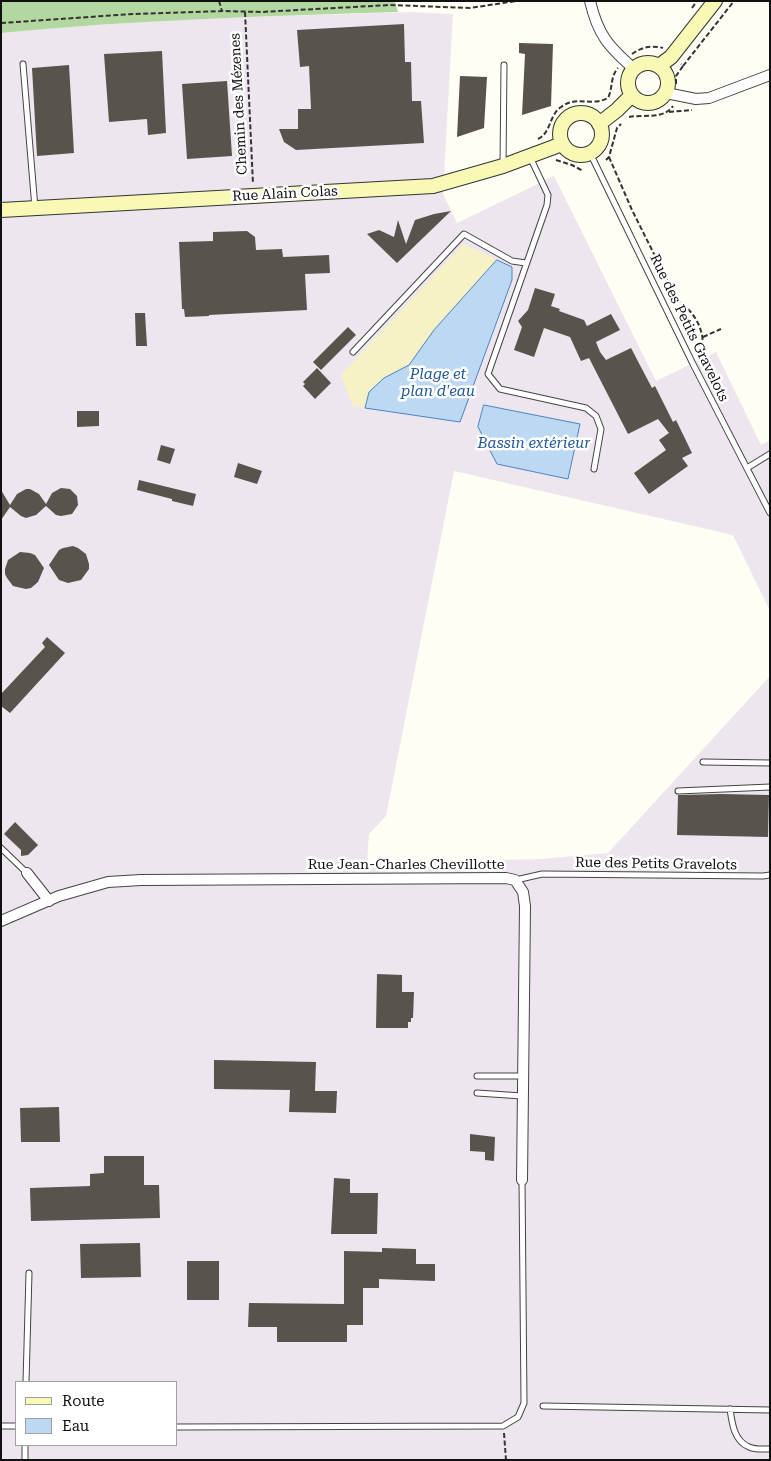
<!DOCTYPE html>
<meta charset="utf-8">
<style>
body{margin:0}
#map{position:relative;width:771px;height:1461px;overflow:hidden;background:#fefef5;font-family:"Roboto Serif",serif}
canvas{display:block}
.frame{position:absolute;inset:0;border:2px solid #111;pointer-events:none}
.legend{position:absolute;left:15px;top:1381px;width:162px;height:65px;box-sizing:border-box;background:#fff;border:1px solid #a0a0a0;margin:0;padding:6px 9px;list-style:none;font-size:15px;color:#111}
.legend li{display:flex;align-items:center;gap:10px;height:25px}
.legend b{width:25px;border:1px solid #a0a0a0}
</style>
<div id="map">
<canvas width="771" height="1461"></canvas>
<div class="frame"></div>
<ul class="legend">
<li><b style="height:6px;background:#f8f9b5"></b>Route</li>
<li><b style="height:14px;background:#bdd8f2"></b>Eau</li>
</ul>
</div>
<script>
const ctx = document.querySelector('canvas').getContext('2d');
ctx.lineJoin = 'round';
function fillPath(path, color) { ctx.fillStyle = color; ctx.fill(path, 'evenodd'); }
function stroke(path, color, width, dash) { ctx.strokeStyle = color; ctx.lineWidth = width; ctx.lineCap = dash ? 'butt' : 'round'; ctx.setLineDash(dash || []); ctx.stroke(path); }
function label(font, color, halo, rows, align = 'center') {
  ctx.font = font + ' "Roboto Serif",serif'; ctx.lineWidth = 5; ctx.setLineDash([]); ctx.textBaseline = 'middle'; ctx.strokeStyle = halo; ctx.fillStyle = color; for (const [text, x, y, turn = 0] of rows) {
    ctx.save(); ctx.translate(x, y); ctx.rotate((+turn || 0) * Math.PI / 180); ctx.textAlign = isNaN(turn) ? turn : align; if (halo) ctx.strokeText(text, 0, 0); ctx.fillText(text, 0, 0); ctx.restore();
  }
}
const industrial = new Path2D(`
 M411,12l42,2 -10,180 14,29 97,-47 102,205 60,-29 45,93 9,-5v171l-37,-76 -279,-64 -68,345 -17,18 -2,29 174,-4 67,-6 162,-177v784h-769v-1427l39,-4 144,-10zM16,1382h160v63h-160z`);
const forest = new Path2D(`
 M1,1h394l3,11c-133,4 -265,8 -397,21z`);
const sand = new Path2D(`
 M463,244l34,16 -63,70 -25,35 -25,13 -15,14 -4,16 -12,-2 -12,-31z`);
const water = new Path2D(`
 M497,260l15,7v13l-52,142 -95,-14 4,-16 15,-14 25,-13 25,-35z
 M484,405l96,19 -12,55 -71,-15 -19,-37z`);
const building = new Path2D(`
 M404,24l1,38h6l1,39h9l3,42 -128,7 -12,-8 -5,-13h19v-20h13l-2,-43 -9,1 -3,-37z
 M519,43l34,1 -2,62 -29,9 3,-61 -6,-1z
 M162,51l4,82 -18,2 -1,-16 -38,3 -5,-68z
 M69,65l5,88 -37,3 -5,-88z
 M460,76l27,1 -3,51 -27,9z
 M227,81l5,75 -45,3 -5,-75z
 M451,211l-54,52 -30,-29 12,-4 15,7 4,-17 8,24 9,-24 19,-6z
 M247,231l8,6 1,13 26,-1 1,8 46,-2 1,18 -25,1 2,36 -98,5v1l-24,1 -1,-8h-2l-3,-67 34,-1v-9z
 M535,288l20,6 -4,12 9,3 -1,2 25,9 3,6 24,-12 9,16 -24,12 4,10 6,8 25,-12 21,40 3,-2 18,36 3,-2 16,33 -10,5 6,8 -39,28 -15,-21 32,-23 -7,-10 10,-7 -11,-14 -30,15 -39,-76 -8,3 -11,-24 -26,-9 -10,29 -20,-7 8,-23 -4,-6 10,-11z
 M135,313h10l2,33h-11z
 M348,327l8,8 -35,35 -8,-8z
 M317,368l14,15 -16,16 -12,-13 2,-2 -2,-2z
 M77,411h22v15l-22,1z
 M161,445l14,4 -5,15 -13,-4z
 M238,463l24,8 -5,13 -23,-7z
 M139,480l57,14 -3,12 -21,-5v-2l-35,-9z
 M61,488l9,1 7,7 1,9 -6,9 -11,2 -5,-1 -10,-9 -10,9 -10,3 -5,-2 -11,-9 -9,13v-30l9,15 7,-11 9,-5h4l9,5 7,10 6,-11z
 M73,546l5,2 8,6 3,10v5l-8,11 -13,3 -9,-3 -10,-15 10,-15 4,-2z
 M20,552l10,1 5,2 9,13 -6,14 -7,6 -5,1 -13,-3 -6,-8 -2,-4v-5l3,-9z
 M47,637l18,16 -55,60 -9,-7v-12l44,-47 -3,-4z
 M721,794l48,1 -1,42 -91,-2 1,-40z
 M15,822l23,23 -10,10 -7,1v-6l-17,-16z
 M377,974l25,1v17h12l-1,26h-2v4h-3v6h-32z
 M214,1060l102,2 -1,29h22l-1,22 -47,-1 1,-22 -76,-1z
 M59,1107l1,35h-39l-1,-34z
 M470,1134l25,3 -1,24 -9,-1v-8l-15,-1z
 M104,1156h40v29h15l1,33 -129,3 -1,-33 60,-2v-12l14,-1z
 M334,1178l16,1v14h28l-1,41h-46z
 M140,1243l1,34 -60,1 -1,-34z
 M382,1248l34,1v15h19v17l-56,-2v9h-16v37h-16v17h-70v-15h-29l1,-24 95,1v-53l38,1z
 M187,1261h32v39h-32z`);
const path = new Path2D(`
 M219,1l3,10
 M692,8l5,-7
 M245,12l8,172
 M1,23l132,-9 89,-3 39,1 129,-7 80,3 46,-7
 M632,54c10,-7 19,-9 31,-6
 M683,66l51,-65
 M676,84v-8l7,-10 -2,-2
 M669,112l23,-2
 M629,117c15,-3 34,3 44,-11
 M538,139c13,-6 11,-24 23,-32 17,-12 29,0 47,-9 5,-10 2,-21 10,-30
 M609,157l23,53 45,90c18,12 29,31 25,53l-5,3
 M556,160l16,5 11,6
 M606,160l3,-3 8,-29 4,-4
 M703,337l18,-8
 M504,1433l2,27`);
const lane = new Path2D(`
 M23,64l12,144
 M590,153l103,211 77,149
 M530,157l18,38 -1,10 -59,169 12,15 86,19 10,8 5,13 -7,40
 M503,166l1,-101
 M353,352l111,-118 48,27 14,2
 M747,468l23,-14
 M703,762l67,1
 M678,791l92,-4
 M1,848l26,25
 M516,880l26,-6 221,2 7,-1
 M477,1076h45
 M477,1093l45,3
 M26,1382l3,-109
 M543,1406l227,4
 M730,1409c2,14 4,32 19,38 6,3 15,2 21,2
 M1,1426h15
 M176,1427l327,-1 15,-9 6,-14 -2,-223
 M25,1460v-15`);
const street = new Path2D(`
 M590,1c8,34 18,45 44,68
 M666,93l30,6 13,-1 61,-23
 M27,873l22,28
 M1,921l58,-25 49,-14 33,-2 365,-2 9,2 8,12 2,14 -3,274`);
const secondary = new Path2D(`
 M628 83a20 20 0 1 1 40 0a20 20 0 1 1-40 0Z
 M659,66l12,-9 44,-56
 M560 134a21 21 0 1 1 42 0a21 21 0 1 1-42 0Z
 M599,124l18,-14 14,-14
 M1,210l432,-24 70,-20 59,-22`);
const streetNames = [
 ["Chemin des Mézenes",239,104,-93],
 ["Rue Alain Colas",285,194,-3],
 ["Rue des Petits Gravelots",689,328,64],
 ["Rue des Petits Gravelots",656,864,1],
 ["Rue Jean-Charles Chevillotte",406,865]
];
const waterNames = [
 ["Plage et",438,375],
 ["plan d'eau",438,392],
 ["Bassin extérieur",534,444]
];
fillPath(industrial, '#eee6ee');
fillPath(forest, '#b2d7a0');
fillPath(sand, '#f6f2c5');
fillPath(water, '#bdd8f2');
stroke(water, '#4a84c4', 1);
fillPath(building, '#59534e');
stroke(lane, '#444', 7);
stroke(street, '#444', 12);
stroke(secondary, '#333', 16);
stroke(path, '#333', 2, [5, 2.5]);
stroke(lane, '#fff', 5);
stroke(street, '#fff', 10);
stroke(secondary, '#f8f9b5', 14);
label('14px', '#111', '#fff', streetNames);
label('italic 15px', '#22579a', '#fff', waterNames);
</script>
